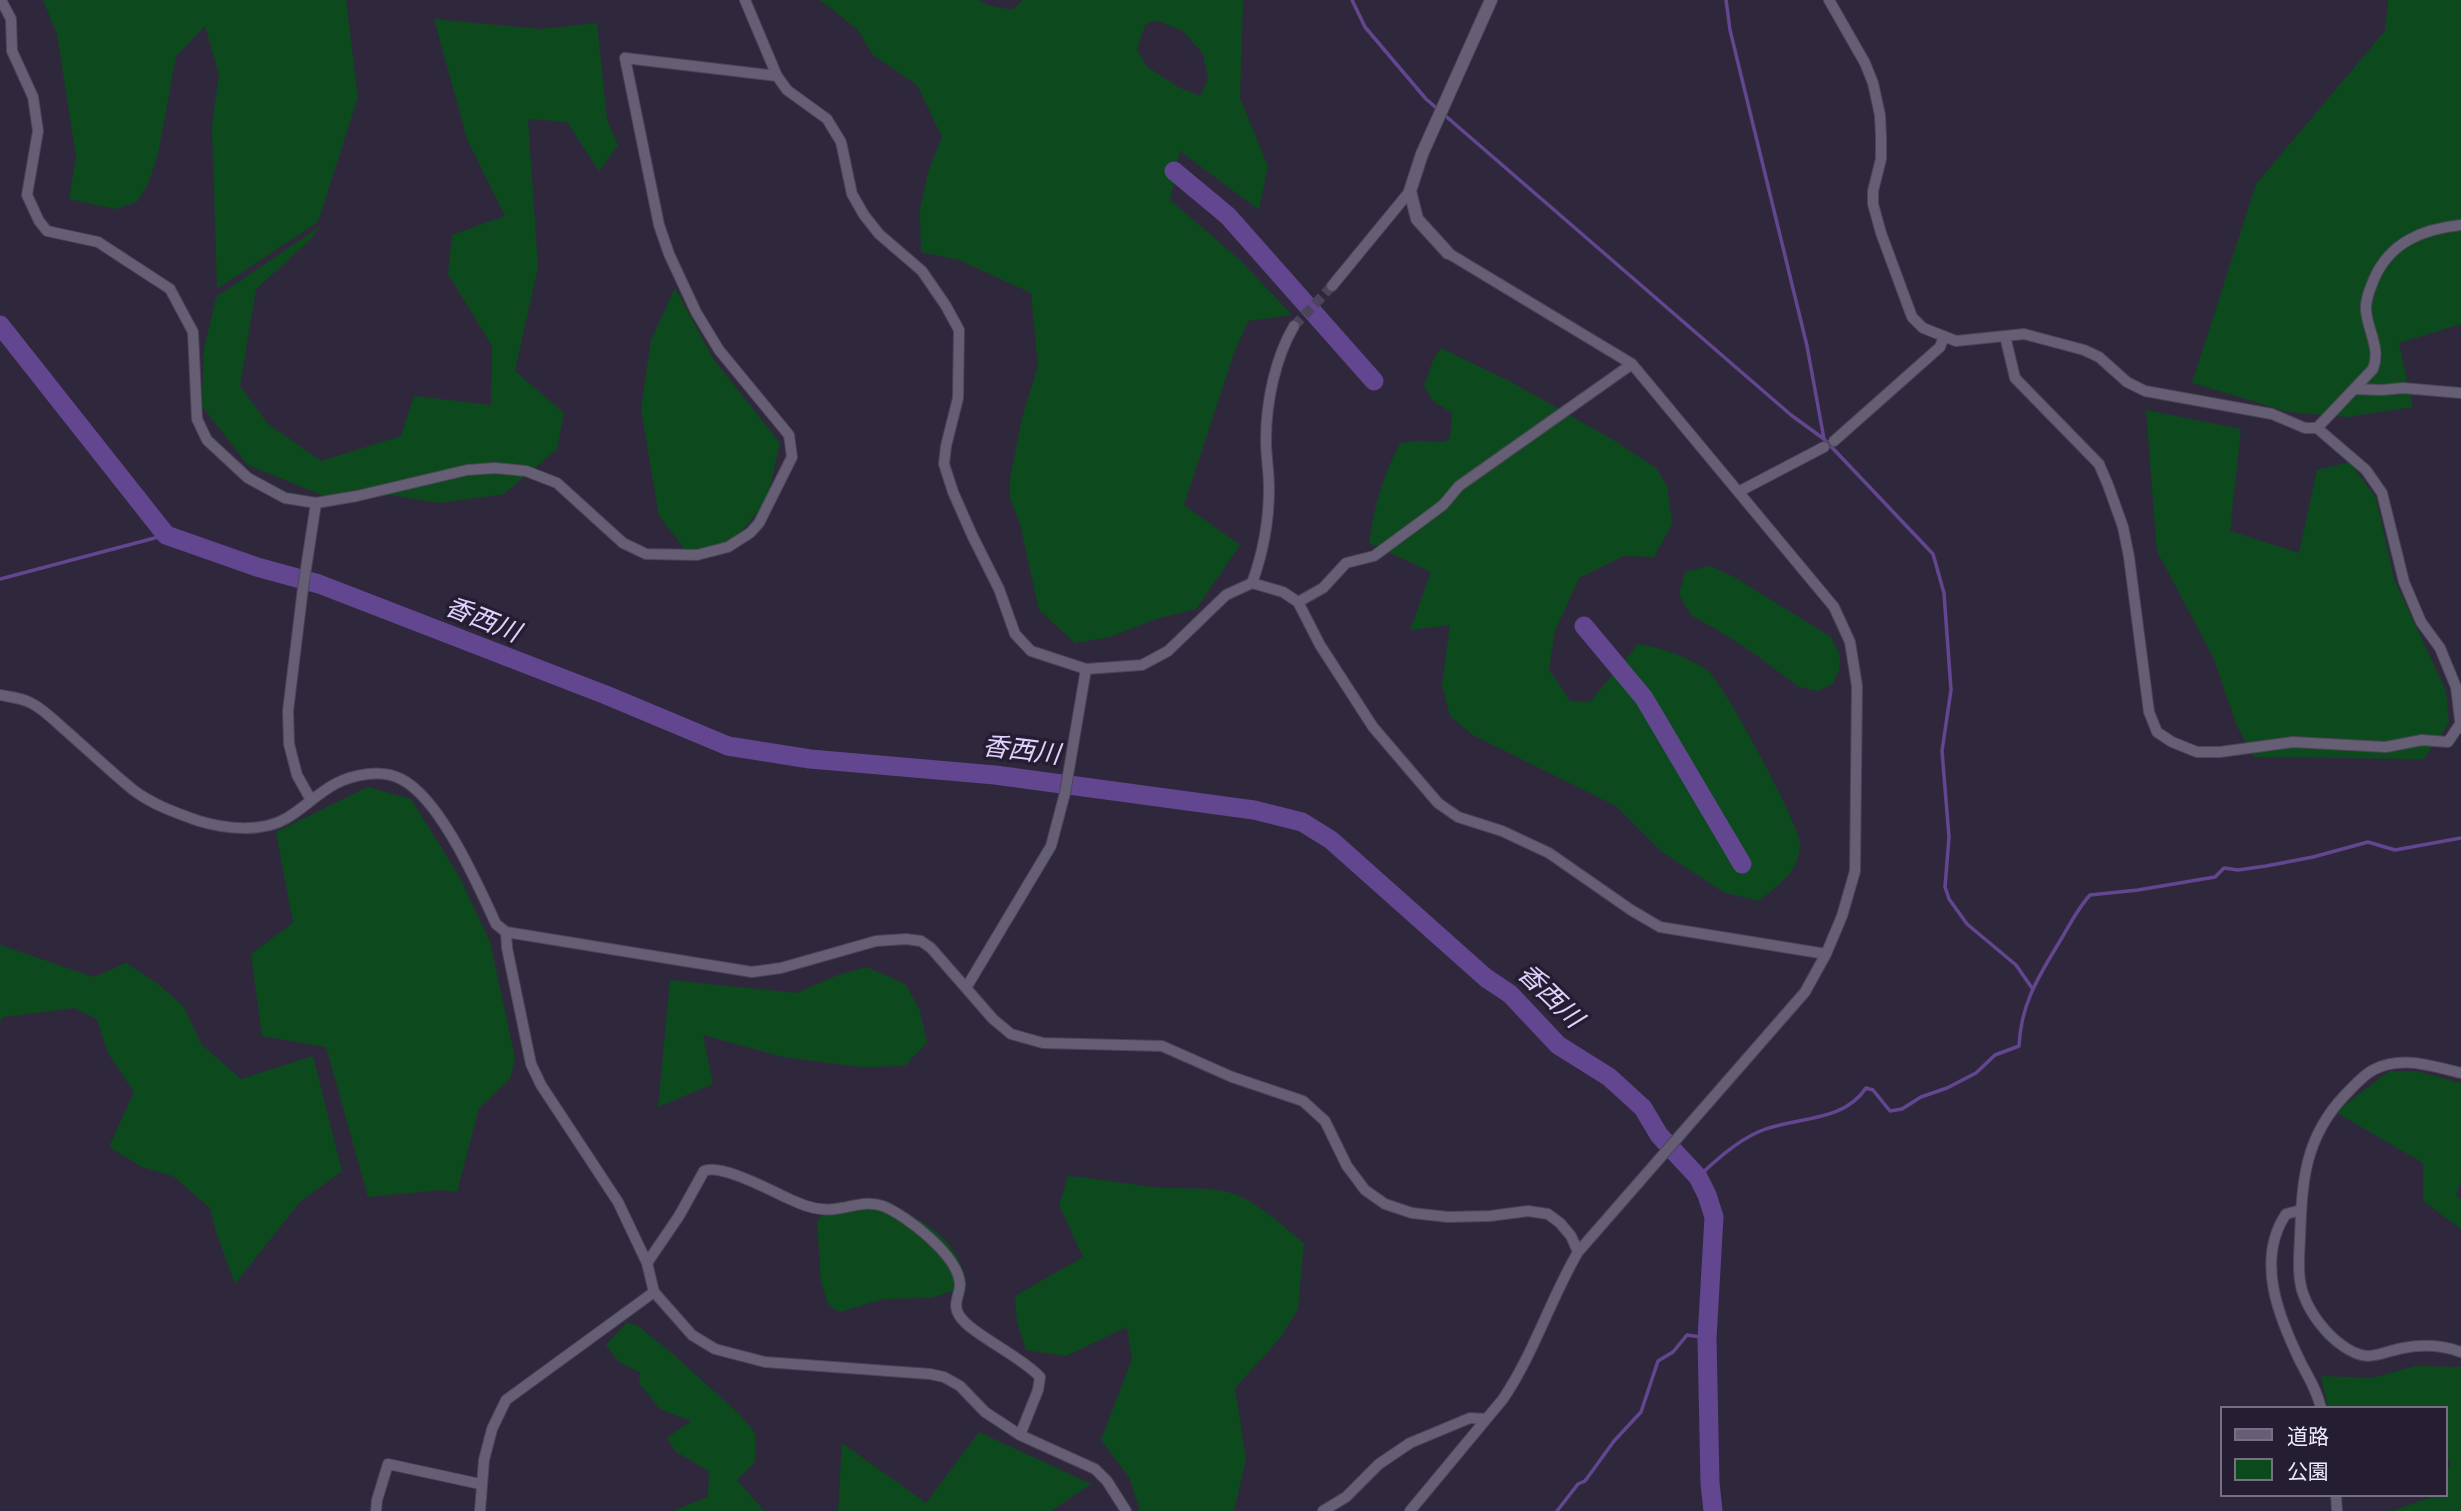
<!DOCTYPE html>
<meta charset="utf-8">
<style>
body{margin:0}
#map{position:relative;width:2461px;height:1511px;overflow:hidden;background:#2f283d;font-family:"DejaVu Sans","Noto Sans JP",sans-serif}
canvas{display:block}
.legend{position:absolute;left:2220px;top:1406px;width:228px;height:91px;box-sizing:border-box;background:#251e33;border:2px solid #757082;margin:0;padding:9px 12px;list-style:none;font-size:21px;color:#eeeaf8}
.legend li{display:flex;align-items:center;gap:14px;height:35px}
.legend b{width:35px;border:2px solid #757082}
</style>
<div id="map">
<canvas width="2461" height="1511"></canvas>
<ul class="legend">
<li><b style="height:9px;background:#655e75"></b>道路</li>
<li><b style="height:19px;background:#0c4a1e"></b>公園</li>
</ul>
</div>
<script>
const ctx = document.querySelector('canvas').getContext('2d');
ctx.lineJoin = 'round';
function fillPath(path, color) { ctx.fillStyle = color; ctx.fill(path, 'evenodd'); }
function stroke(path, color, width, dash) { ctx.strokeStyle = color; ctx.lineWidth = width; ctx.lineCap = dash ? 'butt' : 'round'; ctx.setLineDash(dash || []); ctx.stroke(path); }
function label(font, color, halo, rows, align = 'center') {
  ctx.font = font + ' "DejaVu Sans","Noto Sans JP",sans-serif'; ctx.lineWidth = 7; ctx.setLineDash([]); ctx.textBaseline = 'middle'; ctx.strokeStyle = halo; ctx.fillStyle = color; for (const [text, x, y, turn = 0] of rows) {
    ctx.save(); ctx.translate(x, y); ctx.rotate((+turn || 0) * Math.PI / 180); ctx.textAlign = isNaN(turn) ? turn : align; if (halo) ctx.strokeText(text, 0, 0); ctx.fillText(text, 0, 0); ctx.restore();
  }
}
const green = new Path2D(`
 M43,0h303l12,97 -40,125 -101,67 -5,-163 7,-52 -14,-48 -29,30 -18,98 -10,30 -11,18 -22,7 -46,-10 7,-42 -19,-123z
 M820,0h158l10,5 24,5 11,-10h220l-3,98 28,68 -9,44 -79,-59 -10,49 70,60 52,55 -44,6 -15,35 -49,149 56,40 -44,64 -37,9 -49,19 -35,6 -36,-33 -19,-86 -10,-26v-20l12,-60 16,-52 -7,-73 -72,-33 -38,-8 -1,-42 8,-38 14,-35 -25,-52 -44,-30 -16,-26zM1156,20l27,11 20,23 5,25 -8,17 -22,-9 -32,-21 -9,-17 8,-24z
 M2388,0h73v324l-62,19 14,64 -66,10 -58,-5 -97,-29 64,-199 129,-153z
 M434,19l107,10 56,-6 10,96 11,26 -19,26 -32,-49 -39,-3 10,148 -23,104 49,42 -7,36 -53,45 -63,9 -65,-10 -47,5 -81,-33 -46,-59 2,-57 12,-52 105,-71 -12,15 -53,48 -16,97 27,37 54,38 80,-25 13,-40 77,9 1,-59 -44,-72 4,-39 53,-19 -38,-77z
 M675,288l39,72 66,83 -13,57 -36,45 -43,8 -29,-37 -18,-107 10,-69z
 M1441,348l74,36 98,56 43,28 11,18 5,38 -18,33 -31,-1 -44,22 -24,53 -6,38 21,32 20,1 48,-58c24,4 48,12 69,26 15,10 93,156 93,173 0,29 -22,42 -41,58l-36,-9 -62,-41 -45,-45 -143,-71 -23,-19 -8,-30 8,-61 -40,5 21,-58 -62,-29c5,-36 14,-68 31,-99l13,-3 32,1 5,-4 2,-25 -19,-12 -9,-15 10,-28z
 M2146,410l95,19 -11,102 69,22 18,-83 33,-8 26,36 18,81 52,112 3,32 -25,36 -170,-2 -17,-31 -24,-69 -56,-106z
 M1710,566l24,11 97,60 9,19 -1,14 -6,14 -16,7 -18,-4 -43,-32 -38,-25 -26,-14 -13,-21 6,-23z
 M368,787l43,12 49,79 30,64 25,116 -5,21 -31,29 -22,84 -18,-2 -71,7 -42,-150 -64,-11 -11,-82 42,-31 -17,-91z
 M0,945l94,32 32,-14 32,21 26,23 17,37 40,35 72,-23 29,115 -43,32 -64,81 -19,-52 -6,-24 -37,-32 -31,-9 -33,-20 25,-55 -26,-39 -11,-34 -23,-11 -71,9 -3,5z
 M867,967l38,17 14,24 8,34 -22,24 -44,1 -78,-10 -80,-22 10,49 -55,23 12,-127 126,13 42,-18z
 M2389,1071h27l45,12v97l-5,16 5,3v30l-38,-28v-38l-87,-51z
 M1068,1176c29,2 57,8 85,11 25,3 50,-1 75,5 28,8 53,33 76,51l-6,66 -18,29 -45,50 11,71 -12,52h-94l-11,-34 -28,-37 31,-81 -5,-32 -61,29 -40,-6 -9,-28 -2,-26 68,-39 -24,-52z
 M886,1202c40,21 73,36 81,84l-36,12 -48,1 -43,13 -11,-6 -8,-23 -4,-63 19,-16z
 M626,1323l11,2 38,31 64,58 16,19v29l-18,18 27,31h-91l35,-14 1,-26 -34,-20 -8,-13 24,-17 -31,-12 -21,-26 1,-10 -22,-12 -12,-16z
 M2416,1366l45,1v144h-69l46,-16h7v-18l5,-13 -5,-12v-44h-117l-7,-32 51,2z
 M979,1432l112,52 -40,27h-213l4,-68 84,60z`);
const stream = new Path2D(`
 M1352,0l13,27 61,72 365,316 33,24 109,115 11,39 7,97 -9,61 7,86 -4,50 4,12 18,25 49,41 16,23
 M1726,0l4,30 77,316 17,93
 M0,579l166,-44
 M1698,1177c18,-17 38,-35 60,-45 36,-16 84,-8 108,-44l7,2 17,21 12,-2 19,-12 26,-9 29,-15 19,-18 24,-9c2,-45 22,-73 44,-110 8,-14 16,-29 27,-41l48,-5 77,-13 9,-9 14,2 28,-4 47,-9 55,-15 27,8 66,-12
 M1557,1511l21,-27 7,-3 29,-40 27,-29 17,-51 15,-9 14,-17 20,3`);
const river = new Path2D(`
 M1174,171l54,45 146,165
 M0,325l166,210 91,32 62,17 287,111 122,51 82,13 185,16 259,35 48,12 29,18 155,138 24,16 48,51 51,32 34,31 16,27 39,42 9,18 7,22 -7,121 3,145 3,28
 M1584,626l60,72 98,166`);
const minorTunnel = new Path2D(`
 M1294,326l38,-40`);
const minor = new Path2D(`
 M1,0l10,19 1,32 21,46 5,34 -11,64 12,26 8,10 51,11 72,47 23,43 4,87 10,21 41,38 37,20 31,5 41,-7 110,-26 28,-2 31,3 31,12 66,60 23,11 51,1 31,-8 22,-14 9,-10 33,-66 -3,-22 -70,-85 -23,-38 -27,-58 -10,-29 -34,-167 152,18
 M745,0l32,76 10,14 40,29 14,23 11,52 12,21 15,19 43,37 24,35 13,24 -1,68 -12,48 -2,18 9,28 19,43 27,54 16,45 16,17 55,18 56,-4 26,-14 58,-56 26,-12 31,9 15,10 22,43 53,82 65,76 20,14 44,14 47,22 82,57 29,17 166,27
 M1829,0l36,63 8,20 7,32 1,21v23l-8,32v13l8,29 31,84 11,11 33,13 68,-7 60,16 15,7 28,25 18,9 127,23 33,14h12l49,42 16,23 22,89 17,40 19,26 16,39 5,41
 M1332,286l78,-95
 M2005,336l10,42 84,86 9,21 15,42 6,30 20,155 8,20 15,10 25,10h23l73,-10 93,5 36,-7 26,2 12,-18
 M2355,389l27,1 21,-2 58,5
 M2317,428l56,-59c8,-20 -5,-38 -7,-58 -1,-11 4,-22 8,-32 16,-37 49,-50 87,-54
 M1834,441l106,-94 4,-11
 M1740,491l84,-44
 M1252,583c11,-30 17,-63 17,-95 0,-16 -3,-32 -3,-48 0,-37 9,-82 28,-114
 M1298,602l25,-14 23,-25 28,-7 53,-39 16,-12 16,-19 173,-122
 M0,695c10,2 22,3 31,8 12,6 23,17 33,26 23,20 45,41 68,60 19,15 44,24 67,32 27,8 63,12 88,-3 17,-10 31,-25 48,-34 19,-10 47,-15 66,-5 39,19 77,106 95,145l10,8 246,40 29,-4 95,-27 30,-2 15,2 10,7 62,71 18,15 32,9 119,3 70,31 71,24 22,20 22,45 18,24 20,14 27,9 36,4 42,-1 38,-5 20,3 12,9 11,13 7,16
 M311,800l-14,-25 -8,-31 -1,-33 15,-123 13,-85
 M506,932l1,16 24,116 10,21 77,117 29,61 7,29 38,43 23,14 50,13 165,12 14,3 16,9 25,26 35,23 75,34 12,12 19,30
 M966,988l85,-142 14,-53 21,-124
 M2461,1073c-29,-7 -60,-18 -88,-3 -11,6 -20,17 -28,25 -41,43 -43,87 -45,143 -1,18 -3,42 4,58 7,19 23,39 39,50 26,18 34,7 60,2 21,-4 39,-3 58,4
 M2301,1210l-15,4c-31,46 -7,104 15,149 8,15 16,28 20,45
 M647,1263l32,-47 25,-45c18,-8 71,22 90,30 12,6 28,10 41,8 17,-2 32,-9 48,-3 24,10 75,49 77,78 0,11 -8,20 -1,31 10,18 62,41 81,62l-2,13 -18,45
 M2336,1495l1,16
 M376,1511l1,-11 11,-36 92,20
 M480,1511l4,-51 8,-31 14,-29 148,-108
 M1323,1511l23,-14 33,-33 31,-21 60,-25 16,1
 M1410,1511l93,-112c31,-46 47,-99 75,-147l227,-260 21,-38 16,-38 13,-45 2,-185 -7,-44 -16,-35 -202,-243 -184,-111`);
const tertiary = new Path2D(`
 M1448,253l-31,-34 -7,-28 12,-37 69,-154`);
const waterNames = [
 ["香西川",482,621,22],
 ["香西川",1021,752,7],
 ["香西川",1549,997,44]
];
fillPath(green, '#0c4a1e');
stroke(stream, '#634690', 3.5);
stroke(river, '#634690', 19);
stroke(minorTunnel, '#4c4559', 10, [10, 5]);
stroke(minor, '#4b4556', 12);
stroke(tertiary, '#4b4556', 14);
stroke(minor, '#655e75', 10);
stroke(tertiary, '#655e75', 12);
label('italic 26px', '#e0d2fd', '#251e33', waterNames);
</script>
